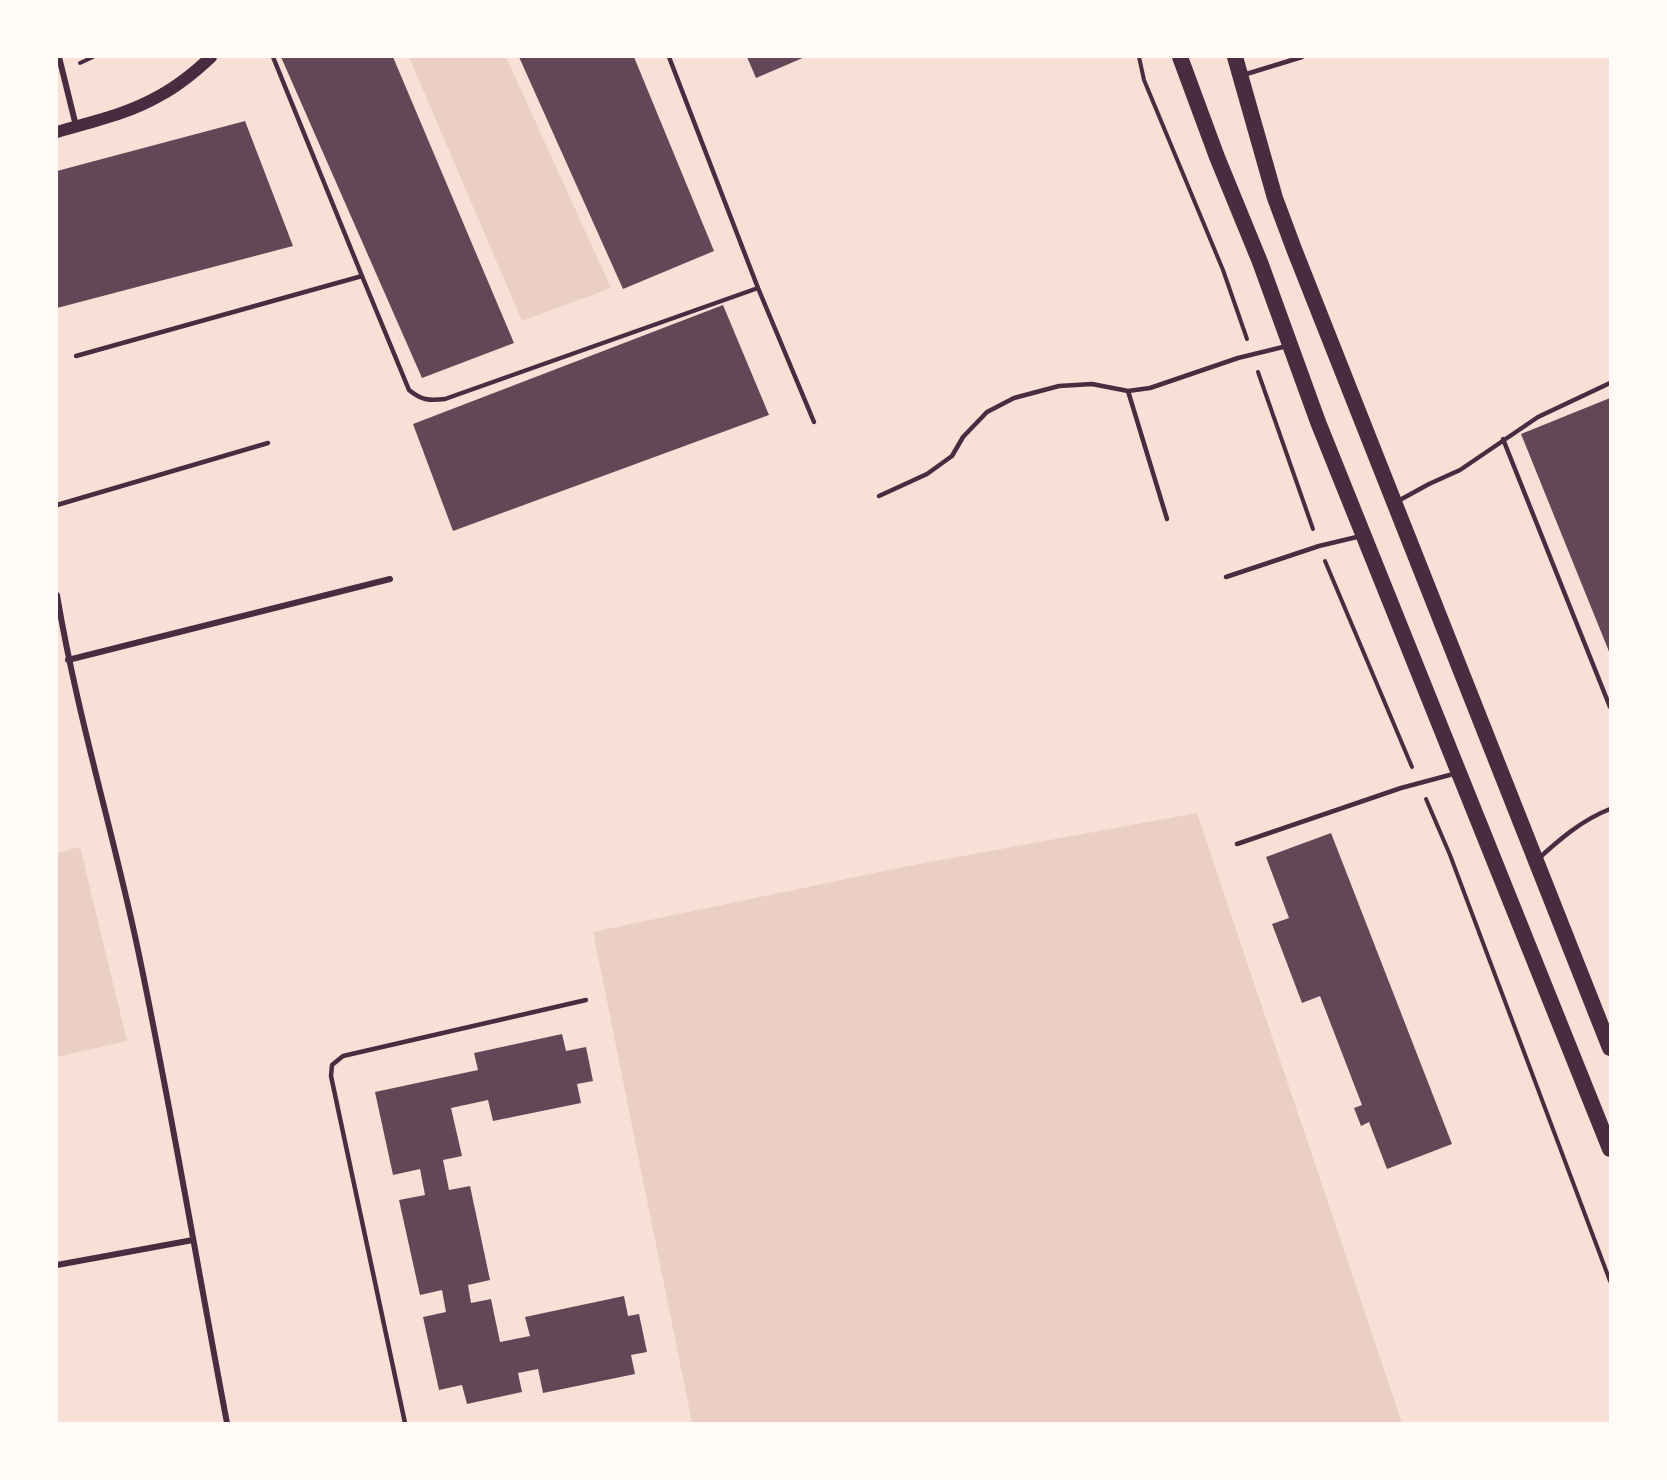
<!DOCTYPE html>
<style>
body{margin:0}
#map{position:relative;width:1667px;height:1480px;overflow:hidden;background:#f7e1d7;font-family:"Noto Sans",sans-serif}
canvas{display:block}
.frame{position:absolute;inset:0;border:58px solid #fffaf5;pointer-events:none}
</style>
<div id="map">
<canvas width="1667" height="1480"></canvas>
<div class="frame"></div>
</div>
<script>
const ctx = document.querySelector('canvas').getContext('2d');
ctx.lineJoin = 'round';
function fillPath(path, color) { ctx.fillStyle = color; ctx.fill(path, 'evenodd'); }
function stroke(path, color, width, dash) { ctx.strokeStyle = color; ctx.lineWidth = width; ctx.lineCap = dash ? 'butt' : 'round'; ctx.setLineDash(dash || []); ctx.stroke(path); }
const green = new Path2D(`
 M409,57h97l105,231 -89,33z
 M1197,813l205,610h-710l-99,-491 315,-66z
 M80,847l47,194 -70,16v-204z`);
const building = new Path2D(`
 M281,57h112l121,286 -92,35z
 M519,57h115l80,194 -91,38z
 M747,57h58l-49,21z
 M245,121l48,125 -236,62v-137z
 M723,305l46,110 -316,116 -40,-107z
 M1610,398v256l-89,-220z
 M1331,833l121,311 -65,25 -18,-47 -8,4 -7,-18 8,-3 -42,-109 -18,7 -30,-79 17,-6 -23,-61z
 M562,1034l4,17 20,-4 7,34 -16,3 4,19 -88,18 -5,-21 -37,8 11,48 -19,4 6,30 21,-4 20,94 -22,5 3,18 20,-4 9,43 30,-6 -5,-19 99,-21 4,20 11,-2 8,38 -16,3 4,19 -92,19 -5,-24 -20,4 4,19 -55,12 -5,-19 -23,5 -16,-73 23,-5 -4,-22 -22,5 -21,-95 26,-5 -5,-26 -27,6 -18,-83 103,-22 -4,-17z`);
const path = new Path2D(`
 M1139,57l5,23 79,190 24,69
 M80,63l13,-6
 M1258,372l55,157
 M1325,561l87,206
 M1426,799l24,56 160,426`);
const service = new Path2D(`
 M273,57l89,219
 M669,57l89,231 56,134
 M1243,75l59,-18
 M76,356l286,-80 47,114c12,10 20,11 36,9l313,-111
 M1128,391l39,128
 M1503,439l107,268
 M879,496l48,-22 25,-18 11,-19 24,-25 27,-14 45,-12 33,-2 36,7 22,-3 88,-30 49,-12
 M1398,501l31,-17 31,-14 78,-53 72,-34
 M57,505l211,-62
 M1226,577l93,-31 42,-10
 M1237,844l164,-56 56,-15
 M1538,859c22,-20 44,-39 72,-50
 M405,1423l-74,-347 1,-11 11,-9 243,-56`);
const minor = new Path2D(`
 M59,57l17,69
 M57,595c20,120 56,236 81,355 33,157 59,315 89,473
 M68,660l322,-81
 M57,1265l136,-25`);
const secondary = new Path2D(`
 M57,132c34,-10 71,-18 102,-36 19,-10 36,-24 52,-39`);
const trunk = new Path2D(`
 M1180,57l37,100 43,105 58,160 292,727
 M1235,57l40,141 19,51 316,799`);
fillPath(green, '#ebcfc5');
fillPath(building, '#644757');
stroke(path, '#4a2c40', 4);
stroke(service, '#4a2c40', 4.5);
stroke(minor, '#4a2c40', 6);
stroke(secondary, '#4a2c40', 12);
stroke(trunk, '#4a2c40', 16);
</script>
